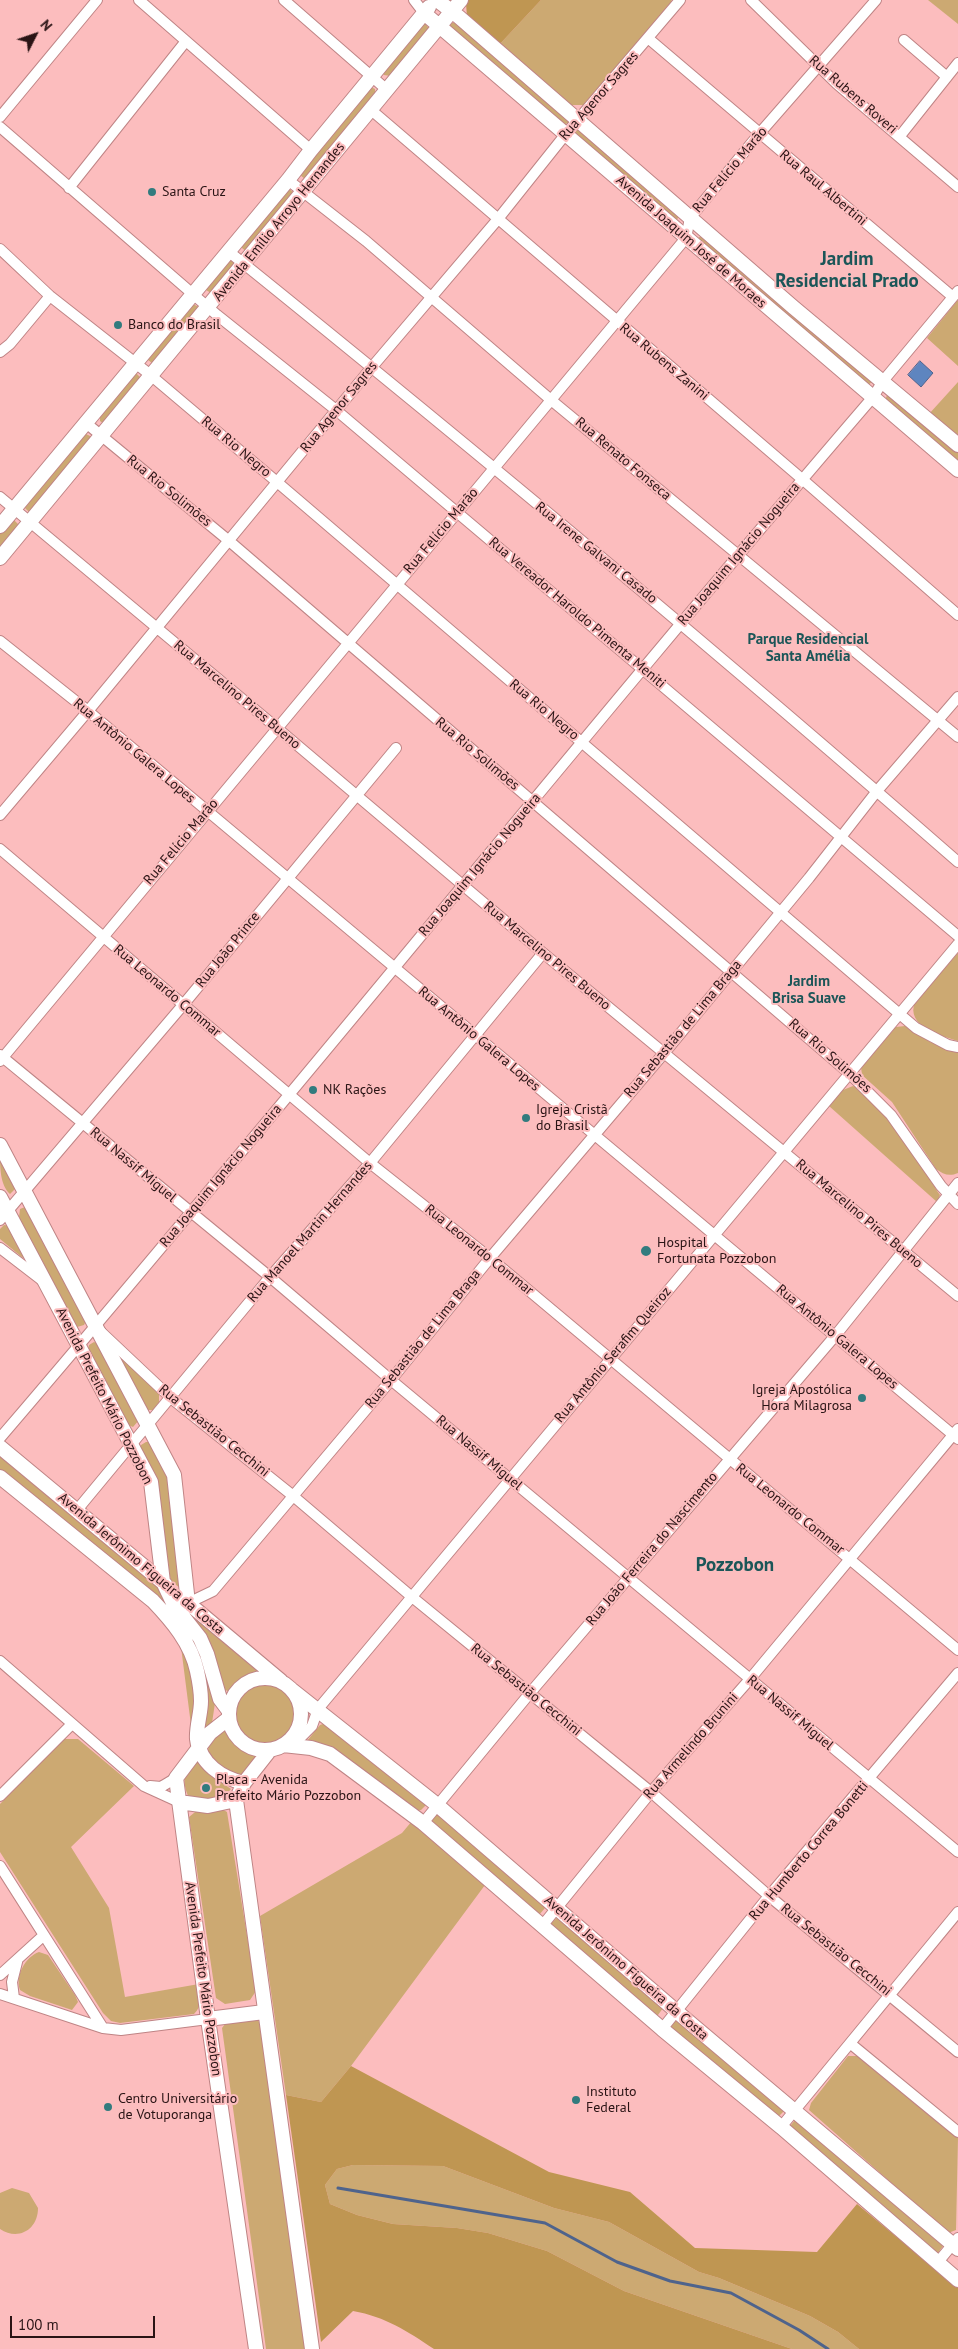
<!DOCTYPE html>
<meta charset="utf-8">
<style>
body{margin:0}
#map{position:relative;width:958px;height:2349px;overflow:hidden;background:#fcbdbe;font-family:"PT Sans",sans-serif}
canvas{display:block}
.north{position:absolute;left:10px;top:10px;width:50px;height:50px;-webkit-text-stroke:4px #fcbdbe;paint-order:stroke;rotate:49deg;font-size:14px;font-weight:700;line-height:20px;text-align:center;color:#2a1415}
.north::after{content:'';display:block;margin:auto;width:18px;height:22px;background:#2a1415;clip-path:polygon(50% 0,100% 100%,50% 72%,0 100%)}
.scale{position:absolute;left:10px;top:2316px;width:145px;height:22px;box-sizing:border-box;border:2px solid #2a1415;border-top:0;padding-left:6px;font-size:15px;line-height:18px;white-space:nowrap;color:#2a1415;-webkit-text-stroke:4px #fcbdbe;paint-order:stroke}
</style>
<div id="map">
<canvas width="958" height="2349"></canvas>
<div class="north">N</div>
<div class="scale">100 m</div>
</div>
<script>
const ctx = document.querySelector('canvas').getContext('2d');
ctx.lineJoin = 'round';
function fillPath(path, color) { ctx.fillStyle = color; ctx.fill(path, 'evenodd'); }
function stroke(path, color, width, dash) { ctx.strokeStyle = color; ctx.lineWidth = width; ctx.lineCap = dash ? 'butt' : 'round'; ctx.setLineDash(dash || []); ctx.stroke(path); }
function label(font, color, halo, rows, align = 'center') {
  ctx.font = font + ' "PT Sans",sans-serif'; ctx.lineWidth = 4; ctx.setLineDash([]); ctx.textBaseline = 'middle'; ctx.strokeStyle = halo; ctx.fillStyle = color; for (const [text, x, y, turn = 0] of rows) {
    ctx.save(); ctx.translate(x, y); ctx.rotate((+turn || 0) * Math.PI / 180); ctx.textAlign = isNaN(turn) ? turn : align; if (halo) ctx.strokeText(text, 0, 0); ctx.fillText(text, 0, 0); ctx.restore();
  }
}
const green = new Path2D(`
 M541,0h130l1,1 -88,104h-15l-70,-60z
 M928,0h30v24z
 M424,21l5,8 -38,47 -7,-1 -1,-2z
 M452,23h4l113,98 -1,2 -5,2 -114,-98z
 M371,87l4,2v6l-70,84 -5,-4v-7z
 M578,128l101,87 -2,5 -3,1 -100,-85 -1,-7z
 M288,188l5,4v6l-46,54 -5,-4v-6z
 M702,235l170,147 -4,3 -171,-146z
 M232,258l5,4 -26,31 -5,-3 1,-5z
 M957,301h1v65l-31,-28z
 M191,305h4l5,3 -48,55 -4,-3v-5z
 M136,373l5,5 -37,46 -4,-3v-5l32,-42z
 M958,382v57l-29,-25z
 M888,393l70,58v13l-73,-64z
 M84,433l8,4 -62,76 -5,-5 -1,-5z
 M14,520l5,5 -19,27v-20l8,-10z
 M958,953v88c-17,-5 -53,-15 -43,-39z
 M905,1026l25,16 28,9v122c-9,4 -15,1 -22,-4l-44,-67 -30,-27 -1,-8 35,-40z
 M853,1086c29,12 69,80 87,109l-3,7 -108,-96 14,-16z
 M0,1153l16,35 -6,6c-10,-9 -10,-27 -10,-41z
 M25,1207l3,1 58,113 -2,4 -7,2 -4,-3 -54,-107 1,-8z
 M4,1225l7,1 14,29 -2,3 -23,-19v-10z
 M94,1342l4,2 41,76 -6,7 -7,-3 -38,-73 1,-6z
 M117,1354l42,39v11l-6,6h-5l-4,-3z
 M146,1442h4l20,39 10,107 -9,-7 -1,-5 -13,-93 -16,-34v-4z
 M0,1451l159,133 38,57 18,62 -3,20 -9,11 -16,-98 -187,-163z
 M181,1603l81,69 -19,6 -13,14 -7,-3z
 M180,1639l9,18 8,53 -5,23z
 M235 1713a30 30 0 1 1 60 0a30 30 0 1 1-60 0Z
 M323,1724l100,74 3,7 -5,5 -5,1 -108,-67 -1,-3 13,-16z
 M228,1727c3,16 17,20 30,27l-16,20 -6,3 -28,-21c-1,-15 8,-21 20,-29z
 M63,1739h15l56,47 -63,61 38,61 16,89 74,-13c1,11 4,22 -5,30l-74,9 -9,-2 -8,-8 -103,-161v-48z
 M196,1759l19,19 16,11c-11,14 -28,13 -43,7 -7,-19 -3,-22 8,-37z
 M200,1808h20l7,4 29,179 -6,9 -25,4 -9,-6 -27,-181z
 M436,1814h7l100,87 2,7 -6,7 -106,-89 -1,-7z
 M412,1821l73,64 -134,181 -30,36 -35,-7 -26,-179 142,-83z
 M557,1918l7,2 99,88 -5,7h-6l-98,-84 -3,-8z
 M39,1952l9,3 27,40 3,7 -6,8 -42,-14 -10,-6c-5,-14 5,-33 19,-38z
 M253,2017l9,7 46,325h-42l-44,-321 7,-9z
 M675,2020h6l103,91 -5,5 -6,1 -101,-86 -1,-6z
 M848,2056h9l101,82 -2,92 -8,3 -139,-123 2,-7z
 M795,2120l148,126 -5,7h-4l-143,-122v-6z
 M353,2165l90,1 111,42 55,14 90,50 20,6 91,38 28,16 21,17h-67l-168,-58 -77,-40 -59,-18 -31,-5 -64,-4 -36,-9 -27,-11 -5,-19 12,-16z
 M12,2188l17,5 9,15c0,22 -20,33 -38,21v-36z`);
const forest = new Path2D(`
 M468,0h73l-42,45 -32,-28 -1,-14z
 M351,2066l198,106 81,20 65,56 122,4 40,-48 101,84v61h-99l-21,-17 -28,-16 -91,-38 -20,-6 -90,-50 -55,-14 -111,-42 -90,-1 -16,4 -12,16 5,19 27,11 36,9 64,4 31,5 59,18 77,40 168,58h-358c-27,-18 -48,-32 -81,-38l-32,31 -35,-247 35,7z`);
const water = new Path2D(`
 M920,361l13,12 -12,14 -13,-12z`);
const stream = new Path2D(`
 M338,2188l207,35 72,39 53,19 61,12 68,37 29,19`);
const street = new Path2D(`
 M139,0l172,150
 M284,0l102,89
 M414,0l10,13
 M751,0l86,84 121,103
 M649,39l304,258
 M904,40l43,37
 M370,109l432,370 156,136
 M0,117l97,-117
 M0,127l217,188 119,95 622,526
 M900,136l58,-73
 M288,180l78,61 185,159 407,337
 M69,188l117,-147
 M0,249l50,47 98,77 129,109 639,546 32,17 10,2
 M228,251c247,199 491,402 730,611
 M0,352l10,-8 40,-48
 M86,423l142,117 622,534 41,41 50,71 17,18
 M0,497l277,231 266,225 415,343
 M0,641l88,70 870,728
 M0,815l88,-104 284,-344 126,-148 67,-84 115,-135
 M0,849l370,314 120,95 468,392
 M0,1055l270,222 121,103 567,472
 M0,1061l686,-823 4,-20 69,-84 117,-134
 M0,1220l183,-215 213,-257
 M0,1248l43,33
 M101,1332l70,66 121,97 120,102 239,195 118,104 189,156
 M0,1438c295,-344 578,-698 873,-1041l10,-16 75,-90
 M77,1510l193,-233 100,-114 173,-210
 M188,1603l25,-12 178,-211 99,-122 175,-206 144,-174 68,-87 81,-94
 M0,1661l144,125 35,16
 M290,1740l9,-1 13,-13 6,-17 640,-765
 M150,1786l11,1 15,-9
 M0,1796l71,-71
 M423,1823l107,-130 305,-357 123,-153
 M0,1866l103,162
 M542,1926l109,-134 99,-113 208,-250
 M0,1975l43,-39
 M0,1994l103,34 18,2 87,-11
 M14,1998l-2,-16 5,-20
 M662,2029l107,-133 189,-223
 M851,2044l107,88
 M781,2127l177,-215
 M938,2262l20,-24`);
const secondary = new Path2D(`
 M437,0l22,17 334,290 165,138
 M424,13l534,457
 M0,526l288,-346 23,-30 118,-143
 M0,558l461,-558
 M0,1145l174,330 14,128
 M0,1197l151,285 12,100 11,23 26,33 7,16 13,45 9,12
 M0,1447l165,137
 M0,1477l153,124c19,20 38,42 44,70 2,9 4,21 4,30 0,13 -5,26 -4,38 3,25 25,39 47,44
 M182,1598l99,83
 M229 1714a36 36 0 1 1 72 0a36 36 0 1 1-72 0Z
 M292,1690l144,114 240,207 282,238
 M229,1718l-19,15 -34,45 32,241 48,330
 M283,1745l28,3 19,6 93,69 239,206 119,98 177,153
 M270,1750l-26,33 -8,17 76,549
 M179,1802l29,4 28,-6
 M208,2019l56,-7`);
const markers = [
 [152,192,5,"#327b7e"],
 [118,325,5,"#327b7e"],
 [313,1090,5,"#327b7e"],
 [526,1118,5,"#327b7e"],
 [646,1251,6,"#327b7e"],
 [862,1398,5,"#327b7e"],
 [206,1788,5,"#327b7e"],
 [576,2100,5,"#327b7e"],
 [108,2107,5,"#327b7e"]
];
const streetNames = [
 ["Rua Rubens Roveri",853,95,41],
 ["Rua Agenor Sagres",599,96,-49],
 ["Rua Felício Marão",730,170,-50],
 ["Rua Raul Albertini",823,188,40],
 ["Avenida Emílio Arroyo Hernandes",279,222,-51],
 ["Avenida Joaquim José de Moraes",691,242,41],
 ["Rua Rubens Zanini",664,362,40],
 ["Rua Agenor Sagres",339,407,-51],
 ["Rua Rio Negro",236,447,40],
 ["Rua Renato Fonseca",623,459,40],
 ["Rua Rio Solimões",169,491,39],
 ["Rua Felício Marão",441,531,-50],
 ["Rua Irene Galvani Casado",596,553,39],
 ["Rua Joaquim Ignácio Nogueira",739,554,-50],
 ["Rua Vereador Haroldo Pimenta Meniti",577,613,40],
 ["Rua Marcelino Pires Bueno",237,695,40],
 ["Rua Rio Negro",544,710,40],
 ["Rua Antônio Galera Lopes",134,751,40],
 ["Rua Rio Solimões",477,754,40],
 ["Rua Felício Marão",181,842,-50],
 ["Rua Joaquim Ignácio Nogueira",480,865,-50],
 ["Rua João Prince",228,950,-51],
 ["Rua Marcelino Pires Bueno",547,956,40],
 ["Rua Leonardo Commar",167,991,40],
 ["Rua Sebastião de Lima Braga",683,1029,-50],
 ["Rua Antônio Galera Lopes",479,1039,40],
 ["Rua Rio Solimões",830,1056,41],
 ["Rua Nassif Miguel",133,1165,40],
 ["Rua Joaquim Ignácio Nogueira",221,1176,-50],
 ["Rua Marcelino Pires Bueno",859,1214,40],
 ["Rua Manoel Martin Hernandes",310,1232,-49],
 ["Rua Leonardo Commar",479,1250,39],
 ["Rua Antônio Galera Lopes",837,1337,40],
 ["Rua Sebastião de Lima Braga",423,1339,-51],
 ["Rua Antônio Serafim Queiroz",613,1355,-50],
 ["Avenida Prefeito Mário Pozzobon",104,1396,63],
 ["Rua Sebastião Cecchini",214,1431,39],
 ["Rua Nassif Miguel",479,1453,40],
 ["Rua Leonardo Commar",790,1509,39],
 ["Rua João Ferreira do Nascimento",652,1549,-50],
 ["Avenida Jerônimo Figueira da Costa",141,1564,40],
 ["Rua Sebastião Cecchini",526,1690,39],
 ["Rua Nassif Miguel",790,1713,40],
 ["Rua Armelindo Brunini",691,1746,-49],
 ["Rua Humberto Correa Bonetti",809,1851,-50],
 ["Rua Sebastião Cecchini",836,1950,39],
 ["Avenida Jerônimo Figueira da Costa",626,1968,41],
 ["Avenida Prefeito Mário Pozzobon",203,1979,82]
];
const poiNames = [
 ["Santa Cruz",162,192],
 ["Banco do Brasil",128,325],
 ["NK Rações",323,1090],
 ["Igreja Cristã",536,1110],
 ["do Brasil",536,1126],
 ["Hospital",657,1243],
 ["Fortunata Pozzobon",657,1259],
 ["Igreja Apostólica",852,1390,"right"],
 ["Hora Milagrosa",852,1406,"right"],
 ["Placa - Avenida",216,1780],
 ["Prefeito Mário Pozzobon",216,1796],
 ["Instituto",586,2092],
 ["Federal",586,2108],
 ["Centro Universitário",118,2099],
 ["de Votuporanga",118,2115]
];
const neighbourhoodNames = [
 ["Parque Residencial",808,640],
 ["Santa Amélia",808,657],
 ["Jardim",809,982],
 ["Brisa Suave",809,999]
];
const districtNames = [
 ["Jardim",847,260],
 ["Residencial Prado",847,282],
 ["Pozzobon",735,1566]
];
fillPath(green, '#cca972');
fillPath(forest, '#bf9652');
fillPath(water, '#5e85bf');
stroke(water, '#4e638c', 1);
stroke(stream, '#4e638c', 3);
stroke(street, '#bf8485', 12);
stroke(secondary, '#bf8485', 16);
stroke(street, '#fff', 10);
stroke(secondary, '#fff', 14);
for (const [x, y, r, color] of markers) { const dot = new Path2D(); dot.arc(x, y, r, 0, 2 * Math.PI); ctx.fillStyle = color; ctx.fill(dot); stroke(dot, '#fcbdbe', 2); }
label('14px', '#2a1415', '#fcbdbe', streetNames);
label('14px', '#2a1415', '#fcbdbe', poiNames, 'left');
label('bold 15px', '#1b5658', '#fcbdbe', neighbourhoodNames);
label('bold 19px', '#1b5658', '#fcbdbe', districtNames);
</script>
